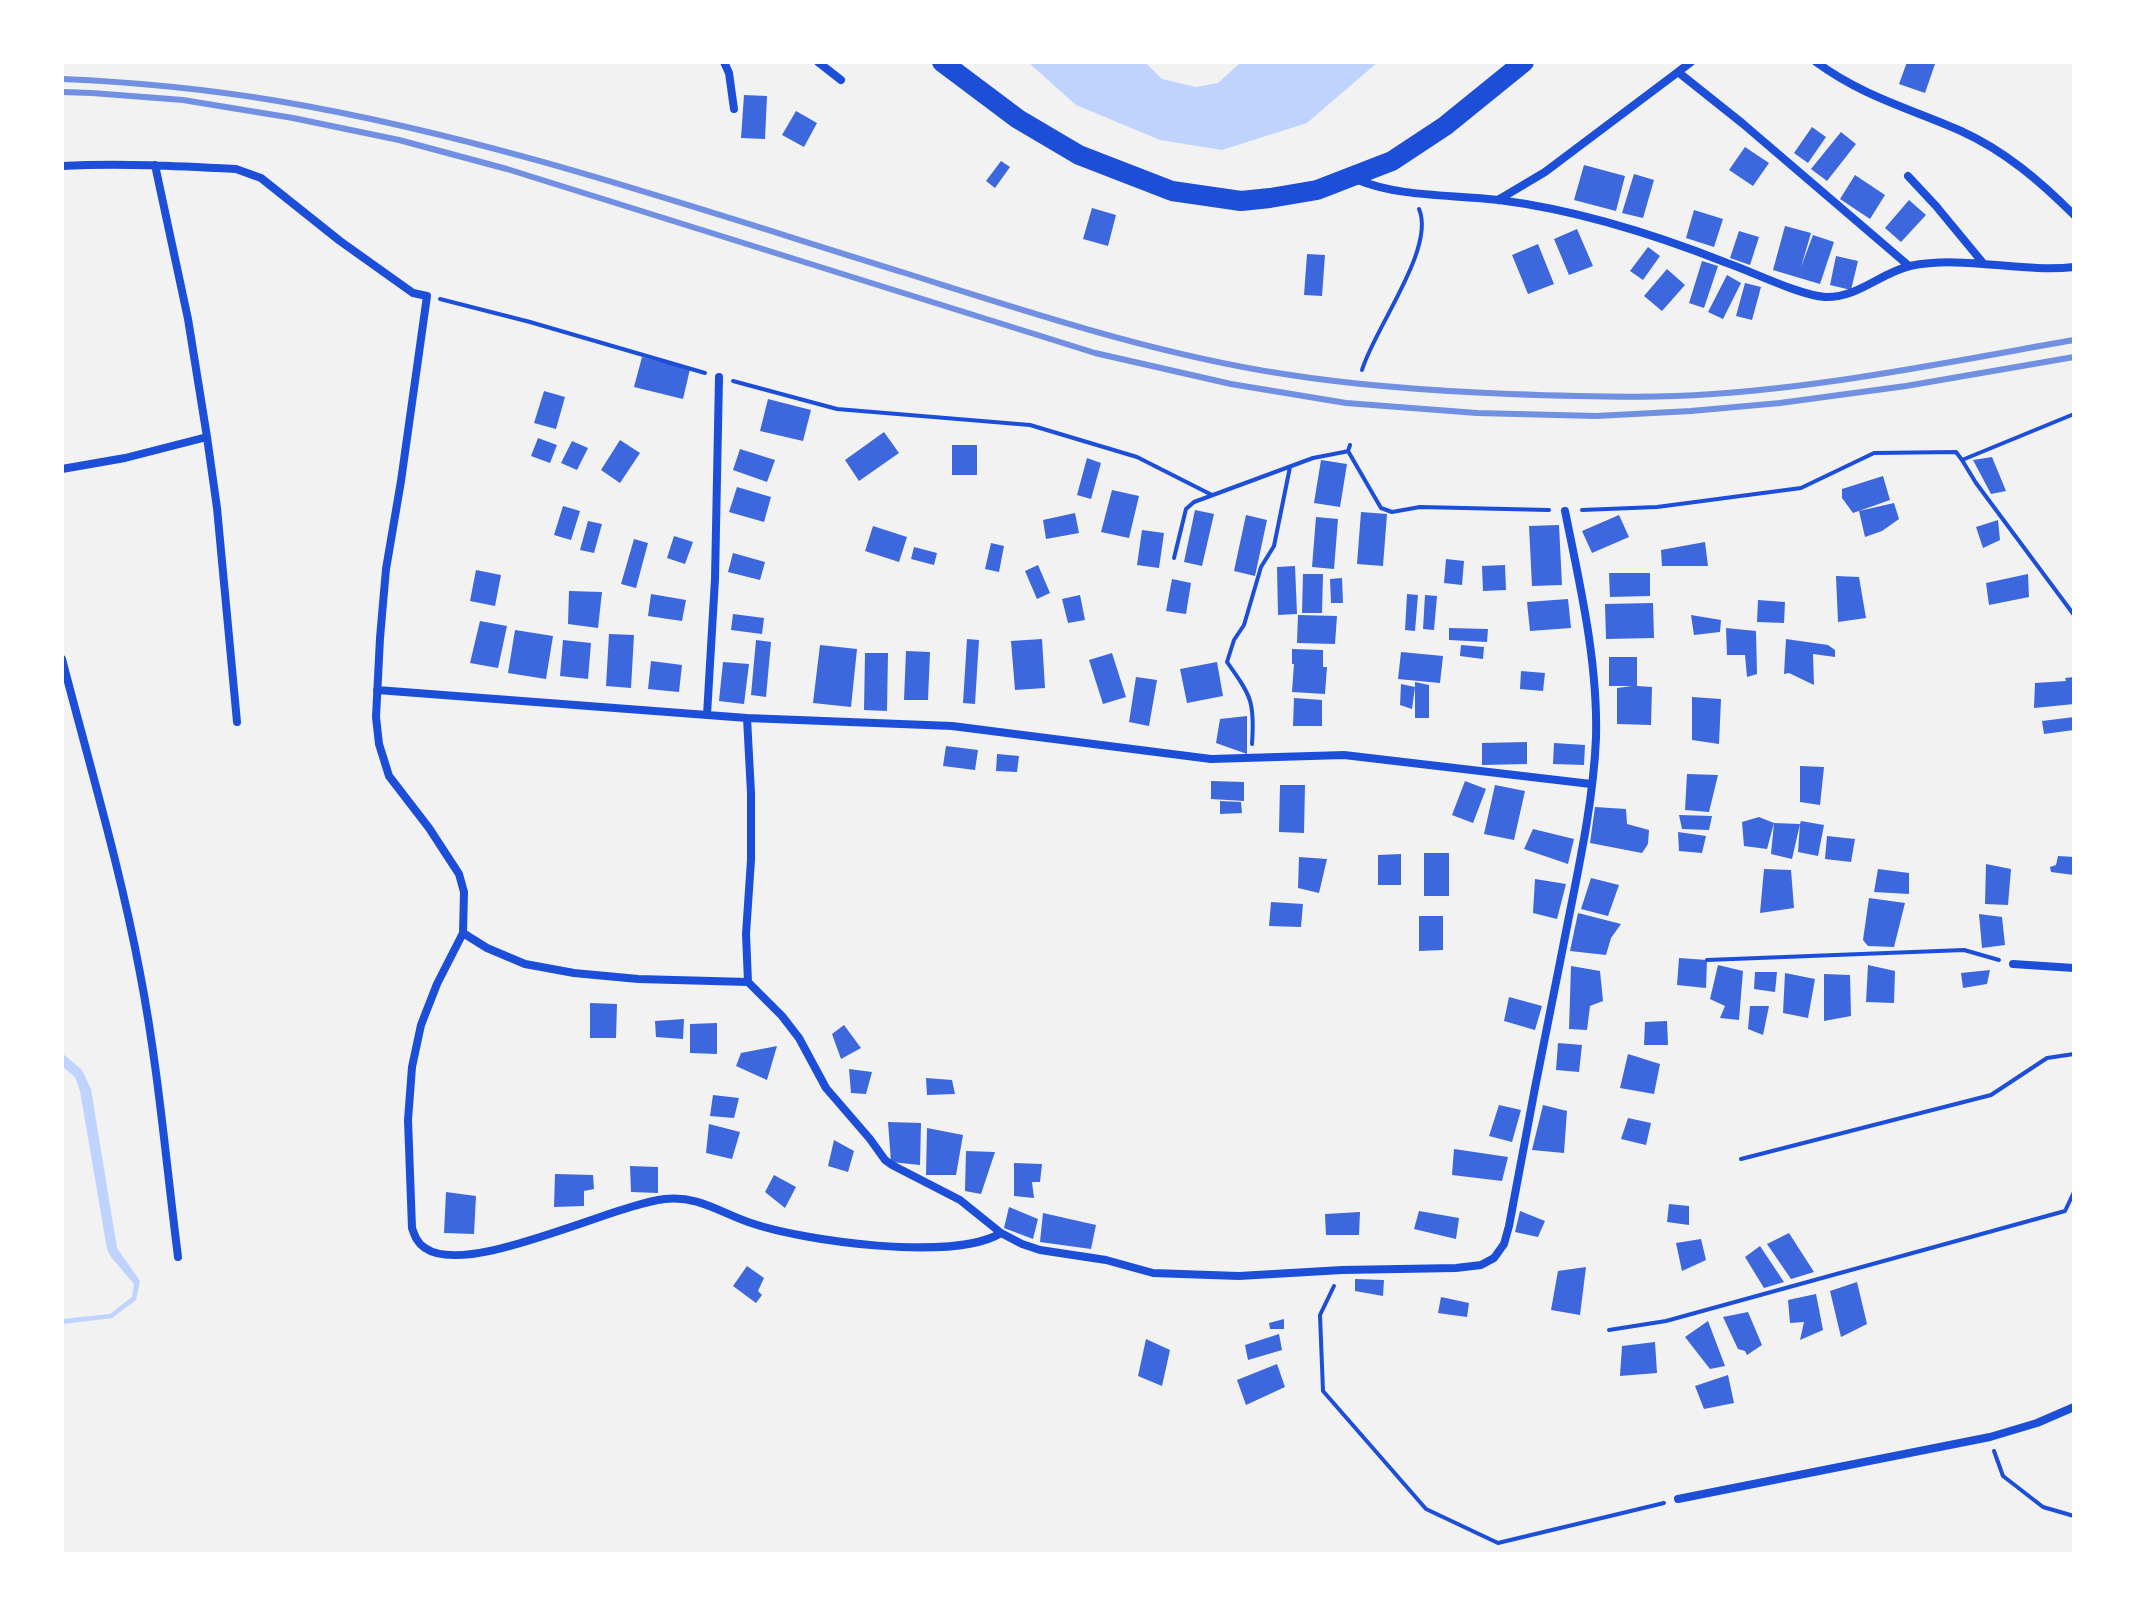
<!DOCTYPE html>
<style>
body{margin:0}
#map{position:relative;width:2136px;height:1616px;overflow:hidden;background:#f2f2f2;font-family:Quicksand,sans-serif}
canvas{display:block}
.frame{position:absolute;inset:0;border:64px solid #fff;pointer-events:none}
</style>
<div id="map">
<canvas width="2136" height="1616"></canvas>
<div class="frame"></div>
</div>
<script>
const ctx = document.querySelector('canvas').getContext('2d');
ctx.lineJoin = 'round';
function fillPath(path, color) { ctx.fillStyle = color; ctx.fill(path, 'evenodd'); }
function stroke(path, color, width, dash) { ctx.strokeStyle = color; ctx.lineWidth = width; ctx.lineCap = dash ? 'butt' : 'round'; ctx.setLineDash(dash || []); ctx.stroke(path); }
const water = new Path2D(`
 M1028,62h117l17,17 34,8 22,-4 23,-21h137l-71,61 -85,27 -62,-10 -84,-35z
 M62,1053l20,17 9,19 26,159 23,33 -4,19 -24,18 -49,6 -1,-5 48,-5 22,-17 2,-13 -23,-27 -4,-8 -27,-158 -5,-14 -13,-11z`);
const building = new Path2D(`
 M1907,62h22l6,2 -10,29 -26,-9z
 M744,95l23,1 -2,43 -24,-1z
 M796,111l21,12 -13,24 -22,-12z
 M1812,127l14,10 -18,26 -14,-10z
 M1841,132l15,12 -29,37 -16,-12z
 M1745,147l24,16 -16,23 -24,-16z
 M1001,161l9,6 -15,21 -9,-7z
 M1584,165l41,11 -9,35 -42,-11z
 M1634,174l20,6 -11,38 -21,-5z
 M1855,175l30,20 -15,24 -30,-20z
 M1909,200l17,15 -25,27 -16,-14z
 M1092,208l24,7 -8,31 -25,-7z
 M1694,210l29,9 -9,28 -28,-9z
 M1785,226l26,7 -10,34 12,-32 21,7 -14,42 -47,-14z
 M1577,229l16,37 -24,9 -15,-36z
 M1739,231l20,6 -9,28 -20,-7z
 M1538,244l16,40 -26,10 -16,-39z
 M1648,247l12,9 -17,24 -13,-9z
 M1307,254l18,1 -3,41 -18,-1z
 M1836,256l22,5 -7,29 -21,-5z
 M1702,261l16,5 -14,42 -15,-5z
 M1667,269l18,16 -23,26 -18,-15z
 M1727,275l14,8 -18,36 -15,-7z
 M1745,283l16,4 -9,33 -16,-4z
 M642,357l48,12 -7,30 -49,-12z
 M544,391l21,6 -9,32 -22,-6z
 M768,399l43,11 -8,31 -43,-10z
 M884,432l15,21 -40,28 -14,-21z
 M538,438l19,7 -7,18 -19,-7z
 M620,440l20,13 -20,30 -19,-13z
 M572,441l16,7 -11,22 -16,-7z
 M952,445h25v30h-25z
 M740,449l35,11 -8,22 -34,-12z
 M1992,457l14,34 -15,3 -18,-34z
 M1087,458l14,5 -10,36 -14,-4z
 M1321,460l26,4 -7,43 -26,-4z
 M1883,476l7,24 -37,13 -11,-15v-9z
 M737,487l34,10 -7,25 -35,-10z
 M1112,490l27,6 -10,42 -28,-6z
 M1894,503l5,16 -17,12 -17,6 -6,-26z
 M563,506l17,5 -9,29 -17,-5z
 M1195,510l19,4 -12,52 -18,-4z
 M1361,512l26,2 -4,52 -26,-2z
 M1075,513l4,20 -33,6 -3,-19z
 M1246,515l21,5 -12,56 -21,-5z
 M1619,515l10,22 -37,16 -10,-22z
 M1316,517l22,2 -4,50 -22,-2z
 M1998,520l2,20 -17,8 -7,-21z
 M588,521l14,3 -8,29 -14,-3z
 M1559,525l3,60 -30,1 -3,-60z
 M873,526l34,11 -8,25 -34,-11z
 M1142,530l22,3 -5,35 -22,-3z
 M674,536l19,6 -8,22 -18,-6z
 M634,539l14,4 -12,45 -15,-4z
 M1705,542l3,24h-46l-1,-16z
 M991,543l13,3 -5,26 -14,-3z
 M914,547l23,6 -3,12 -23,-6z
 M733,553l32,9 -5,18 -32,-8z
 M1446,559l18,2 -2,24 -18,-2z
 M1038,565l12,28 -13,6 -12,-28z
 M1505,565l1,25 -23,1 -1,-25z
 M1295,566l2,48 -19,1 -1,-48z
 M476,570l25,5 -6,31 -25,-5z
 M1609,573h41v23l-40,1z
 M1303,574h20l-1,39h-20z
 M2028,574l1,23 -40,8 -3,-22z
 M1836,576l23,1 7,41 -28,4z
 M1342,578l1,25h-12l-1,-24z
 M1172,579l19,4 -5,31 -20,-3z
 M569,591l33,1 -4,36 -30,-4z
 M651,594l35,6 -4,21 -34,-5z
 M1407,594l11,1 -3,36 -10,-1z
 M1080,595l5,25 -17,3 -6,-24z
 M1425,595l12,1 -3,34 -11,-1z
 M1568,599l3,29 -41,3 -3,-29z
 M1758,600l27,2 -1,21 -27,-1z
 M1653,603l1,35 -48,1 -1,-35z
 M733,614l31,4 -2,16 -31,-4z
 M1298,615l39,1 -2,28 -38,-1z
 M1691,615l30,5 -1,12 -26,3z
 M480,621l27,5 -9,42 -28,-5z
 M1449,628l39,1 -1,13 -38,-2z
 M1726,628l30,3 1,43 -10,3 -2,-22h-18z
 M515,630l38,6 -7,43 -38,-6z
 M609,634l25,1 -3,53 -25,-2z
 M967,639l12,1 -4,64 -12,-1z
 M1042,639l3,49 -30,2 -4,-49z
 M1786,639l42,6 7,5v7l-22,-3 1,31 -25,-12 -5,1z
 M563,640l28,3 -3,36 -28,-3z
 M756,640l15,2 -5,55 -15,-2z
 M820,645l37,4 -6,58 -38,-4z
 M1461,645l23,2 -1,12 -23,-3z
 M1292,649l31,1v17h4l-2,27 -33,-2 2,-28h-2z
 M906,651l24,1 -2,48h-24z
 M1401,652l42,4 -3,27 -42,-4z
 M865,653h23l-1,58 -23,-1z
 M1112,653l14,44 -23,7 -14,-44z
 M1609,657h28v29l15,1 -1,38 -34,-1v-36l15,-2h-23z
 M651,661l31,4 -3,27 -31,-3z
 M723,662l26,2 -5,40 -25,-3z
 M1217,662l6,34 -36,7 -7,-34z
 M1521,671l24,2 -2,18 -23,-2z
 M1136,677l21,3 -8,46 -20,-4z
 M2074,677v27l-40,4 1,-25 31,-2 -1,-3z
 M1415,682l14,3v33h-14z
 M1401,684l14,3 -3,22 -12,-4z
 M1692,697l29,2 -2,45 -27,-4z
 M1294,698l28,2v26h-29z
 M1247,716v38l-31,-11 4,-24z
 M2074,717v13l-30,4 -2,-13z
 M1527,742v22l-45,1v-22z
 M1554,743l31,2 -1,20 -31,-1z
 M946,746l32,4 -3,20 -32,-4z
 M997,754l22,2 -2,16 -21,-1z
 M1800,766l24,1 -4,38 -20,-3z
 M1687,774l31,1 -9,37 -24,-2z
 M1211,781l33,1v19l-33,-2z
 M1465,781l21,8 -13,34 -21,-8z
 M1280,785h25l-1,48 -25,-1z
 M1495,785l30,6 -11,49 -30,-6z
 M1220,801l21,1 1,11 -22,1z
 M1595,807l31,2 1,15 22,6 -1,14 -6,9 -52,-10z
 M1679,815l33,1 -3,14 -27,-1z
 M1759,817l15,6 26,1 1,-3 23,4 -6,31 -20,-4 2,-28 -8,35 -21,-5 3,-31 -7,26 -23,-3 -2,-24z
 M1533,829l41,10 -6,25 -44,-15z
 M1678,832l28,4 -4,17 -23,-2z
 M1827,836l28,3 -4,23 -26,-3z
 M1424,853h25v43h-25z
 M1401,854v31h-23v-30z
 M2058,856l16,1v18l-23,-3 -1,-5 6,-2z
 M1299,857l28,2 -8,34 -21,-5z
 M1986,864l25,5 -3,36 -23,-1z
 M1764,869l27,1 3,38 -34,5z
 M1878,869l31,4v21l-35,-2z
 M1591,878l28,7 -11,31 -27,-7z
 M1535,879l31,5 -9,35 -24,-6z
 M1869,898l36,5 -11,44 -26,-1 -5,-6z
 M1271,902l32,2 -2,23 -32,-1z
 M1578,913l43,11 -10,14 -5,17 -36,-4z
 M1979,914l23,3 3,28 -23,3z
 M1419,916h24v34l-24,1z
 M1679,958l28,2 -1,28 -29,-3z
 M1718,965l25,6 -4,49 -19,-2 5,-12 -15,-7z
 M1868,965l27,6 -1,32 -28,-1z
 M1571,966l29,5 3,30 -13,5 -3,24 -18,-1z
 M1990,970l-3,14 -24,4 -2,-15z
 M1755,972h22l-2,20 -21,-3z
 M1785,973l30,6 -7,39 -25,-5z
 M1824,974l26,1 1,41 -27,5z
 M1509,997l33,9 -7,24 -31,-9z
 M590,1003l27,1 -1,34h-26z
 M1750,1006h19l-6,29 -15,-6z
 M684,1019l-1,20 -27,-2 -1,-16z
 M1667,1021l1,24h-24l1,-23z
 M717,1023v31l-27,-1v-29z
 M844,1025l17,23 -20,11 -9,-25z
 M1558,1043l24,2 -3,27 -23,-2z
 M777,1046l-10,34 -31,-14 5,-13z
 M1628,1054l32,10 -6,30 -34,-6z
 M849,1069l23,3 -6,22 -15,-1z
 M926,1078l26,2 3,14 -28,1z
 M713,1095l26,3 -5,20 -24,-2z
 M1499,1105l22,5 -9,32 -23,-6z
 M1543,1105l24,6 -3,42 -32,-3z
 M1628,1118l23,5 -5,22 -25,-6z
 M888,1122l33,1 -1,42 -29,-3z
 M709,1124l31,8 -8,27 -26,-6z
 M927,1128l36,7 -7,40h-30z
 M834,1140l20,11 -6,21 -20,-6z
 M1454,1149l54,8 -6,24 -50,-6z
 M966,1151l29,1 -14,42 -16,-3z
 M1014,1163l28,1 -2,18h-8l2,16 -20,-2z
 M630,1166l28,1v26l-27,-1z
 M555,1174l38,1 1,14 -10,2v15l-30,1z
 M774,1175l22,12 -11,21 -20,-16z
 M446,1192l30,4 -2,38 -30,-1z
 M1669,1204l20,2v19l-22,-3z
 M1009,1207l29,12 -5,20 -29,-11z
 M1419,1211l40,7 -3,21 -42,-10z
 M1520,1211l25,10 -7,16 -23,-5z
 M1360,1212l-1,23h-33l-1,-21z
 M1043,1213l53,12 -5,24 -51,-7z
 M1789,1233l25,39 -23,7 -24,-35z
 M1701,1239l5,21 -24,11 -6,-28z
 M1760,1246l24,36 -20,6 -19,-31z
 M747,1266l17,12 -6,13 4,4 -6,8 -23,-17z
 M1586,1267l-6,48 -29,-5 7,-39z
 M1355,1279l29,1 -1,16 -28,-5z
 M1857,1282l10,42 -26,13 -11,-46z
 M1816,1294l7,36 -23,10 4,-18 -14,1 -2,-23z
 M1441,1297l28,6 -2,14 -29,-4z
 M1748,1312l14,33 -15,10 -2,-4 -7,-2 -15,-32z
 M1284,1319v10h-14l-1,-6z
 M1708,1321l17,45 -15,3 -25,-32z
 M1279,1334l3,16 -34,10 -3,-15z
 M1146,1339l24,11 -8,36 -24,-10z
 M1655,1342l2,31 -37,3 2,-30z
 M1277,1364l8,23 -39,18 -9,-25z
 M1728,1375l6,28 -30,6 -9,-23z`);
const path = new Path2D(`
 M440,299l90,23 175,51
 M1362,370c12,-41 74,-122 57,-161
 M733,381l104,28 193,16 107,32 75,38
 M2074,414l-112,46 14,23 98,132
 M1348,451l33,57 11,4 28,-5 129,3
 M1582,510l75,-3 144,-19 73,-35 82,-1 6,8
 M1174,558l12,-49 8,-7 119,-44 31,-6 4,-1 2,-6
 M1252,744c3,-43 -1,-48 -25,-82l7,-22 10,-15 17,-58 13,-21 16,-79
 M1707,960l257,-10 35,10
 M1741,1159l250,-64 56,-37 27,-4
 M1334,1286l-14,29 3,76 103,118 72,34 166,-40
 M1609,1330l57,-9 399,-110 9,-19
 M1994,1451l9,25 40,31 31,9`);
const minor = new Path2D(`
 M724,62l5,11 5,36
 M818,62l23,18
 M1816,62c48,35 93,46 145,69 44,20 79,50 113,84
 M1678,72l13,-10
 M155,165l33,154 19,118 10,71 20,214
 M62,166c58,-3 116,0 174,3l25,9 79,63 73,52 14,3 -26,185 -15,88 -6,69 -4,79 3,27 10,32 40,52 30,46 5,18 -1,41 -26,51 -16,41 -9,42 -4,53 4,108c3,8 5,15 13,20 43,30 186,-43 240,-49 32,-4 56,14 86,24 52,18 203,39 250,10
 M1908,176l28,30 47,57
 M1355,179c47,19 95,15 144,21 79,10 155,34 228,63 26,9 72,32 98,34 33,1 55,-24 85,-31 53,-11 111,7 164,1
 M1498,200l47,-28 133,-100 64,51 167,143
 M62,469l63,-11 82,-21
 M62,659c27,104 58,208 78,314 18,93 26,189 38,284
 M377,690l370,28 205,8 259,33 133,-4 247,29
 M707,715l8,-136 4,-202
 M747,718l4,75v67l-5,74 2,48 34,34 17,22 27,50 44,51 15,21 7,5 68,35 41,33 21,11 18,6 66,10 47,13 86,3 103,-6 114,-2 25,-3 13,-7 10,-14 5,-18c17,-93 35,-186 54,-279 13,-68 30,-139 33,-209 2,-76 -16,-153 -31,-227
 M463,933l24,15 38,16 49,9 64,6 110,3
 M2013,964l61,4
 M1678,1499l312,-62 47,-14 37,-16`);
const primary = new Path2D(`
 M942,62l76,57 61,36 93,36 69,10 29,-3 47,-8 75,-29 53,-35 79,-64`);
const rail = new Path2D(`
 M62,79c72,3 144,10 216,22 213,36 420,108 627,172 124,39 249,81 379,101 75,12 150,17 226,20 55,2 110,4 165,2 134,-5 267,-33 399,-56
 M62,92l30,1 91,7 110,18 106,22 108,29 588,184 136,31 115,19 131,10 119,3 95,-5 89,-8 126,-17 168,-29`);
fillPath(water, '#bfd3fe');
fillPath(building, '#3d67dc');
stroke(path, '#1d4ed8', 4);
stroke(minor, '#1d4ed8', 8);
stroke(primary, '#1d4ed8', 20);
stroke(rail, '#7290e2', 6);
</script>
